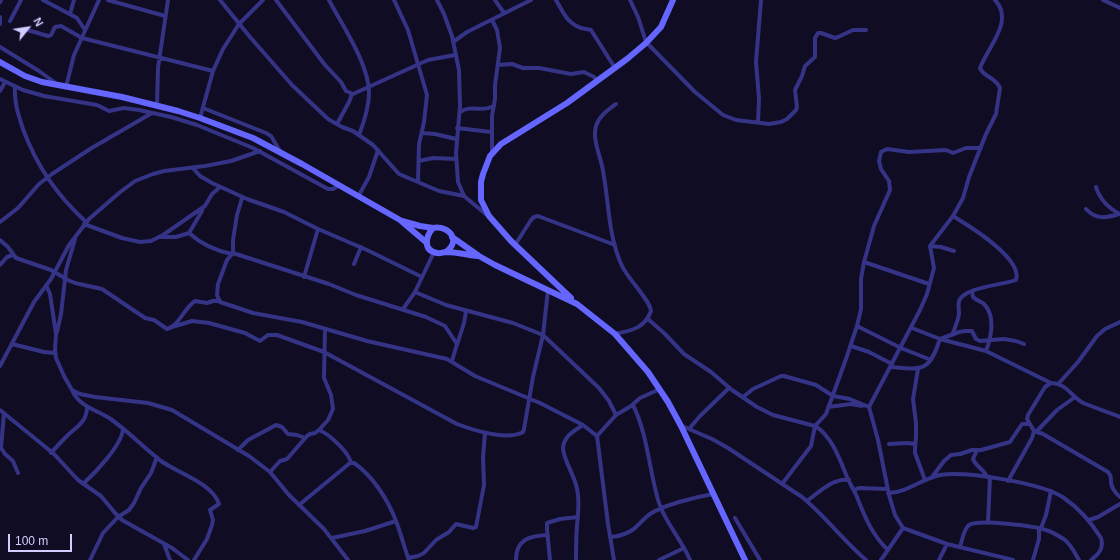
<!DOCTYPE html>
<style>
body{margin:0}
#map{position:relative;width:1120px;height:560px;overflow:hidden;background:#0f0c23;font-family:Arial,sans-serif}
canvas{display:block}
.north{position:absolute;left:8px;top:8px;width:40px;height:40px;-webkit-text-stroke:3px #0f0c23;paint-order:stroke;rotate:60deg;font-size:11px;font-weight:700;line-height:16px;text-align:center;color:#d2ceff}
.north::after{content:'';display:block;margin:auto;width:14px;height:18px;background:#d2ceff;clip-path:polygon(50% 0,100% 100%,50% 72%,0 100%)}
.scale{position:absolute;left:8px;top:534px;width:64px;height:18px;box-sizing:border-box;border:2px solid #d2ceff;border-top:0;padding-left:5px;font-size:12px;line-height:14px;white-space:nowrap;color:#d2ceff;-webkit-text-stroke:3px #0f0c23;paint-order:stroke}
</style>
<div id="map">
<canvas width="1120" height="560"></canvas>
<div class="north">N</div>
<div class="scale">100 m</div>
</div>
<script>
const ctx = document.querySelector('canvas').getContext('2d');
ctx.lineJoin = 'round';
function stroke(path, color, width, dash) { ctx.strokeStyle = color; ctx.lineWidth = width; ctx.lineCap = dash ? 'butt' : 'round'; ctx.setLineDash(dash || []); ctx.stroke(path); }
const minor = new Path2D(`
 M43,0l34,18 8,12
 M108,0l57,16
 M220,0l30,37 42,48 36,34 14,8 11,4 20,14 26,29 40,17 25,5
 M276,0l49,65 16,17 5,9 7,3 75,-34 27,-5
 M329,0c13,25 40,64 40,93 0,14 -5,29 -10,42
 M394,0l14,30 19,65 -3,27 -5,22 -1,38
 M437,0l7,14 8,22 7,34 1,36 -4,47 2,29 6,14 24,20
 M495,0l9,13
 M556,0c7,12 11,23 25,28 4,1 7,1 10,2l24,38
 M630,0l8,17 8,25 49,50 28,23 13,5 33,4 12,-2 6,-3 9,-9 1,-3 -2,-17 7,-14 3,-10 10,-9v-19l3,-5h3l14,5 3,-1 15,-7h13
 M1103,0l17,8
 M0,2l1,-2
 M70,14l4,-14
 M0,17v7
 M10,21l11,-21
 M24,29l24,7 3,-1 4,-8 6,-1 21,12 131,33
 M453,42l14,-10 64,-32
 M0,47l39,24 18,13
 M498,65l14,-1 11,4h16l32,6 13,-2 10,5 4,4
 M0,79l23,11 21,6 53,9 12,6 15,-3 15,2 32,7 26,8 56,23 75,41h5l7,-4
 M15,87c-1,15 3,27 8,42 14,38 34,66 63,93
 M66,87l8,-32 25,-55
 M0,91l5,-9
 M157,106l1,-38 10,-68
 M203,108l63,25 5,3 9,15
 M460,112c12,-8 21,1 34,-6
 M200,118l13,-47 10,-22 16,-25 24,-24
 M758,123l1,-25 -3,-36 5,-62
 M337,124l12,-22 3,-8
 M457,128l34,4
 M422,133l13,1 21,5
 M492,153v-37l3,-17v-14l5,-37 -3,-18 -5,-10
 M419,161l14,-3 23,1
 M193,168l7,8 12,7 35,16 37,13 34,17 49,21 55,27
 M1096,187c4,13 12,21 24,27
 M359,195l10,-18 9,-27
 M242,198l-5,17 -4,25v13l-6,7 -9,24 -1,11 3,7 33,11 49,9 65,19 80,18 28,17 65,27 43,22
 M1086,209c10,11 20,9 33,5
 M0,222l18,-14 21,-24 13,-10 38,-25 62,-36
 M84,224l38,14 18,4 11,-1 12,-6 42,-29 7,-12 8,-7
 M189,233c12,11 28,18 43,21
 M161,237h15l13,-4 13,-22v-3
 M0,240l8,7 8,11 35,12 17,10 7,3 27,6 43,29 9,2 13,9c11,-2 18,-22 28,-28l12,2 6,-2h7
 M515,245l16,-25 3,-3 4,-1 77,29
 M930,246l11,1 13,4
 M233,253l96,31 27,11 70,22 19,9 12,18 -5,17
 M864,262l65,22
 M354,264l7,-17
 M0,265l7,-8 6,-2
 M304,277l14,-48
 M46,285l4,9 6,40 -1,16 1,8 8,18 8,14 8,4 15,3 53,6 24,7 77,46 21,16 19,23 35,34 24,31
 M972,291l1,6c4,4 8,4 11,7 12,12 7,34 2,47
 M415,292l31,13 67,18 30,12 56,53 10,13 7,14
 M403,309l12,-17 19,-40
 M648,319l17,15 19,20 27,18 21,18 25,17 16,8 42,11c17,10 25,34 32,51 3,7 7,13 10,20 8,20 15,38 31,53
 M857,326l44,22 30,12
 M172,327l20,-6 17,2 36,10 15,8 8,-6h9l47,17 133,72c16,6 50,17 66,8l1,-3 9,-52 10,-42 5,-45
 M912,328l28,11 46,12 65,32
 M57,332l4,-18 5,-44 9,-31
 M615,334c17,-4 29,-5 36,-23 -1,-11 -23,-32 -29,-45 -14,-30 -13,-64 -19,-95 -2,-14 -11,-31 -7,-45 3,-10 12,-16 20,-22
 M952,335c3,-7 6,-14 7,-21 0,-4 -1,-9 0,-13 5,-14 44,-16 57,-21 7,-22 -47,-54 -63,-64
 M12,344l32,8 11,1
 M457,345l7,-22 2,-12
 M851,346l18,6 23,12
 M0,366l34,-64 17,-23 18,-34 20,-26 30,-26 16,-12 18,-7 11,-3 41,-5 26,-5 29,-10
 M890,367c33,3 39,5 50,-28l19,-7 6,-1h7l4,8 4,2 24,-2 12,2 8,3
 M918,369l-5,30 3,24v14l-1,11v5l10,27
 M1059,383l19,-21 19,-26 8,-7 15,-7
 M72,390c7,17 26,20 40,30 18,13 32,28 49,41 17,12 51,22 58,43l-9,6 3,10 -1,5 -5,14 -13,21
 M743,397l10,-8 28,-13h3l32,9 17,11 17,3 19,8 9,33 11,55 6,20 8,13 44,16 66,16
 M633,405c15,30 16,66 26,98 7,21 23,37 31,57
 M828,407l23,-3 11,2
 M869,407l51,-97 7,-16 7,-26 -4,-22 23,-30 10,-18 6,-21 17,-43 10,-20 4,-26c-4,-11 -17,-11 -20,-20 7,-20 35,-47 15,-68
 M0,410l54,44 24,26 23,16 14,17 7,7 50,28 16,12
 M4,413l-3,35 4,6 8,7 5,12
 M682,426l30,13 16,9 74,49c23,19 41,43 64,63
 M689,429l11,-13 29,-28
 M319,430l9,-10 5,-11 -2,-14 -7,-17 1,-49
 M1034,431l9,3 65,38c3,4 3,5 3,10 0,5 5,12 9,15
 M1036,432l21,-22 18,-13
 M889,444l18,-1 8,1
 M238,450l10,-10 28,-15 6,2 6,7 9,1 8,3
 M977,450l-4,9c3,8 11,10 14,18
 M51,453c6,-7 12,-13 18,-19 9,-8 18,-13 18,-27
 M270,472l10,-11 7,-2 20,-23 3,-2 5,-1 4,-3c10,4 30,22 32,33
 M932,477l12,-16 7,-6 9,-1 12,-4h9l29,-8 12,-18h7
 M1008,481l24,-43 2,-7 -7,-12 1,-4 17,-28 6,-4c15,0 20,13 32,20l37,14
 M83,484c12,-11 39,-39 40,-55
 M782,484l29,-38 4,-20 11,-12 20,-55 11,-33 4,-17v-30l3,-17 10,-36 16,-36 -1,-9 -8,-12 -2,-8 2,-9 6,-3 22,3 37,-2 7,3 13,-5h15
 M854,490l5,-2 28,1
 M888,493c19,0 33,-14 52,-18 26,-4 103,8 124,23 16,11 27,24 37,40 3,10 -2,16 -10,22
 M807,501c11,-8 27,-24 42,-21
 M299,505l51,-42h4c19,13 34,37 42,58 5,13 8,26 13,39
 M735,518l25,42
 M1089,520l9,-3 22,-13
 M988,523l2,-46
 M1041,528l5,-13 5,-24
 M610,537c8,0 20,-4 26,-10 5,-4 8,-9 14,-13 13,-9 46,-17 63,-20
 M332,538l33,-7 31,-10
 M164,544l6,16
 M960,547c2,-6 4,-19 9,-22 10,-6 65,1 77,5 7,2 13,6 19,10 6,5 10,13 14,20
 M408,558l10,-2 6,-3 12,-13 13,-8 7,-8 17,4 3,-1 8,-42 -1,-28 2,-24
 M90,560l13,-27 15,-16 11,-7 5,-7 7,-15 10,-15 6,-16
 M516,560c0,-21 14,-24 31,-25
 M550,560l-3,-31v-6l13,-4 18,-2
 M576,560c0,-11 0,-23 1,-34 1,-13 3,-25 0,-37 -2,-13 -14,-30 -14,-41 1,-12 11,-17 20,-23l14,11
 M614,560l-6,-36 -11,-88 19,-21 15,-9 9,-8 20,-9
 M659,560l25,-12
 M881,560l22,-32
 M939,560l8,-16
 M1033,560l6,-21v-11`);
const secondary = new Path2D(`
 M0,62l25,14 17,6 80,15 56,14 22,7 53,20 49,26 98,56 27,23
 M402,221l18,5 13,2
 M452,237l27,19 16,9 82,39 38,30 33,38 20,30 13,24 64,134
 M446,252c15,-11 4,-27 -13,-24 -7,8 -11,22 4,25 3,1 6,-1 9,-1 10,0 22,3 32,4
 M571,298l-60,-57 -22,-25 -8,-16v-18l2,-8 7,-18 11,-12 66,-41 60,-44 19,-16 15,-16 12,-27`);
stroke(minor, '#353385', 4);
stroke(secondary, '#6565ff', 6);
</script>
